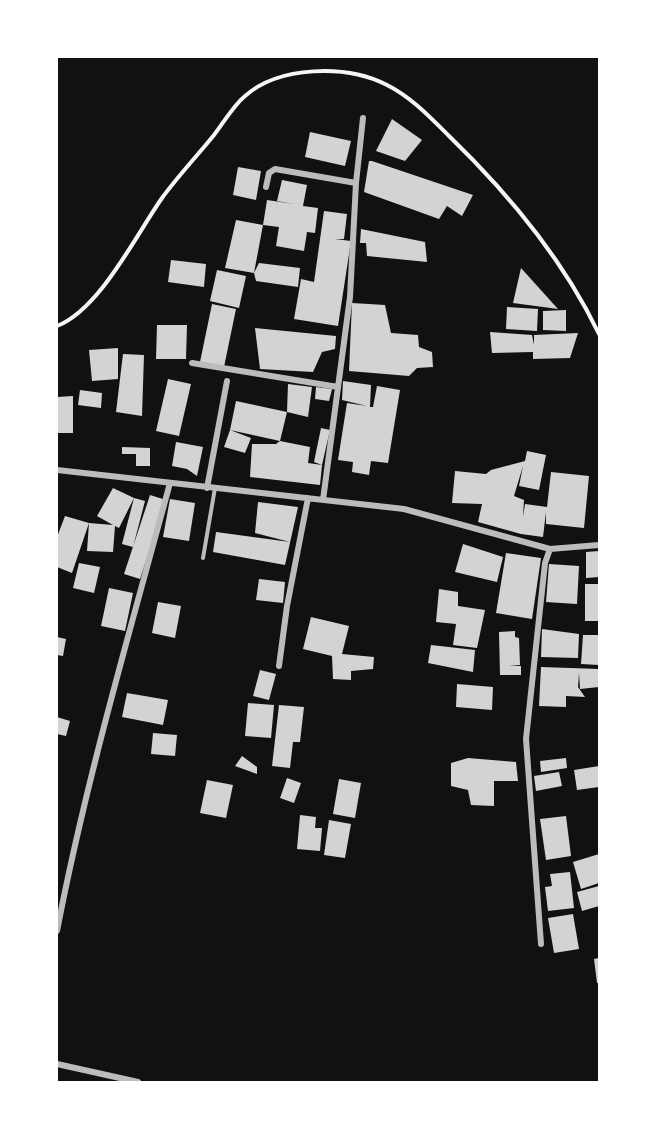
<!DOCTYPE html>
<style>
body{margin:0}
#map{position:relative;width:656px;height:1139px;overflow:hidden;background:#111;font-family:Montserrat,sans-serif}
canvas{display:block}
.frame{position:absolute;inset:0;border:58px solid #fff;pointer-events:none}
</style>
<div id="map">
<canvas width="656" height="1139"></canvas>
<div class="frame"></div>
</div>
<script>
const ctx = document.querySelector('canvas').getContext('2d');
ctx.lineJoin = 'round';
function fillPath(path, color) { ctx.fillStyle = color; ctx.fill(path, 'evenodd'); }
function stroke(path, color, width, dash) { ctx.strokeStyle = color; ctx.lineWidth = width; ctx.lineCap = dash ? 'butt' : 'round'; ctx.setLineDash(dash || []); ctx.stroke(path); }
const building = new Path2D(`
 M392,119l30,21 -17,21 -29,-10z
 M310,132l41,9 -6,25 -40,-9z
 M369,161h3l101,34 -11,21 -15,-10 -8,13 -75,-27z
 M238,167l23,4 -5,29 -23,-5z
 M282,180l25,5 -4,21 15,2 -3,25 -8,-1 -3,19 -28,-5 3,-19 -16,-2 4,-25 27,4 -17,-3z
 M324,211l23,3 -3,25h-9l16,2 -13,85 -44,-7 7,-40 13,3z
 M236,220l27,5 -9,48 -29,-5z
 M361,229l64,13 2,20 -60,-6 -1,-13h-6z
 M171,260l35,4 -2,23 -36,-5z
 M259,263l41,5 -2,19 -42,-6 -2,-8z
 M521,268l37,41 -45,-6z
 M217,270l29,6 -7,32 -29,-7z
 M352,303l33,2 6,28 27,2 1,12 13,5 1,15 -16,1 -8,8 -60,-5z
 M212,304l24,5 -12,58 -24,-5z
 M507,307l31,2 -1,22 -31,-2z
 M566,310v21l-23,-1v-19z
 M157,325h30l-1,34h-30z
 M255,328l81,8 -1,13 -13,3 -9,20 -53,-3z
 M490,332l42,3 2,10v-10l44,-2 -8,25 -37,1v-7l-41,1z
 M118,348v31l-26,2 -3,-31z
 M123,354l21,1 -2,61 -26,-4z
 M168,379l23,5 -12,52 -23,-5z
 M343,381l28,4 -1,22h3l4,-21 23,4 -12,73 -17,-2 -2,14 -17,-3 1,-10 -15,-2 9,-57 20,3 -25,-6z
 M288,384l24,3 -4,30 -21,-5z
 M316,387l16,2 -3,12 -14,-2z
 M80,390l22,3 -1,15 -23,-3z
 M73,396v37h-16v-36z
 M236,401l51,11 -7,29 -50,-11z
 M321,428l9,2 -8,35 -8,-3z
 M230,430l21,8 -6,15 -21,-6z
 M280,441l30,6 -2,16 14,2 -2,20 -70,-8 2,-33h24z
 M176,442l27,5 -6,29 -10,-7 -15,-3z
 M122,447l28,1v18h-14v-12h-14z
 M527,451l19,4 -7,35 -20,-4 4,-20 -9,30 10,4 -1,17 2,-13 22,3 4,-35 38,4 -5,52 -38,-4v-12l-3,25 -22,-3 -43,-12 4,-18 -30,-1 3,-32 31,3 5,-4 34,-9z
 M113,488l21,10 -15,30 -4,-2 -2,26 -26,-1 2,-28 24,2 -16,-9z
 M150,495l16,5 -26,79 -16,-5z
 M134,498l11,3 -12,46 -11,-3z
 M170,499l25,4 -6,38 -26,-4z
 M258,502l40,5 -13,58 -72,-13 3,-20 74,10 -35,-9z
 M65,516l24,7 -17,50 -15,-6v-30z
 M463,544l40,13 -6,25 -42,-10z
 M599,551v26l-13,1v-26z
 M506,553l35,5 -9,61 -36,-6z
 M79,563l21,4 -6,26 -21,-5z
 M549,564l30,2 -2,38 -31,-2z
 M259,579l26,3 -2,21 -27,-3z
 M585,584h14v37h-14z
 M109,588l24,5 -8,38 -24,-5z
 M439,589l19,3v14l27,4 -8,38 -24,-3 3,-21 -20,-2z
 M158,602l23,4 -6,32 -23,-5z
 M311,617l38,9 -7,28 32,3 -1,12 -22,2v9l-18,-1 -1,-23 -29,-7z
 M542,629l37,5 -1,24 -37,-1z
 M515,631v6l4,1 1,27 -11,1h12v9h-21l-1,-43z
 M583,635h16v30l-18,-1z
 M57,637l9,2 -3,17 -6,-1z
 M431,645l44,5 -2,22 -45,-9z
 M541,667l58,2v18l-19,2 -1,-16 -1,14 7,10 -19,-1v11l-27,-1z
 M260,670l16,4 -7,26 -16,-4z
 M457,684l36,3 -1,23 -36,-3z
 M127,693l41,7 -5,25 -41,-8z
 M248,703l26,2 -3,33 -26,-2z
 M279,705l25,2 -4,35h-7l-3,26 -18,-2z
 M57,717l13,4 -4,15 -9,-2z
 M153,733l24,2 -2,21 -24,-2z
 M242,756l15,11v7l-22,-8z
 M468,758l48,4 2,19h-24v25l-23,-1 -3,-15 -17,-4v-23z
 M566,758l1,10 -26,4 -1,-11z
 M599,766v21l-22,3 -3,-20z
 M559,772l3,14 -26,5 -2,-15z
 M287,778l14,5 -7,20 -14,-5z
 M339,779l22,4 -6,35 -22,-4z
 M207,780l26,5 -7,33 -26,-5z
 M300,815l16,2 -1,11h7l-2,23 -23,-2z
 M566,816l5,40 -25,4 -6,-41z
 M329,820l22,4 -6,34 -21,-3z
 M599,854v29l-18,6 -8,-27z
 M570,872l4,36 -26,3 -3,-24 7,-1 -2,-12z
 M599,886v20l-17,5 -5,-19z
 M573,914l6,35 -25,4 -6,-35z
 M599,958v25h-2l-3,-24z`);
const path = new Path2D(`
 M57,326c43,-17 79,-91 105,-128 16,-22 35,-42 52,-63 10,-13 19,-29 31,-39 34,-30 101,-32 142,-11 24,12 43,32 62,51 60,58 114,123 150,198`);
const service = new Path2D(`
 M203,558l12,-70`);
const minor = new Path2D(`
 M266,187l3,-14 6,-4 81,14
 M192,363l146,24
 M57,470l347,39 146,40 49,-4
 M207,488l20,-107
 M323,500l27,-203 6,-114 7,-65
 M279,666l8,-60 21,-108
 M57,931c29,-151 73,-300 113,-448
 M541,944l-15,-205 19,-176 5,-14
 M57,1064l81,18`);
fillPath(building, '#d3d3d3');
stroke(path, '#f5f5f5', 4);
stroke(service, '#bcbcbc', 4);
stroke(minor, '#bcbcbc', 6);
</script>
